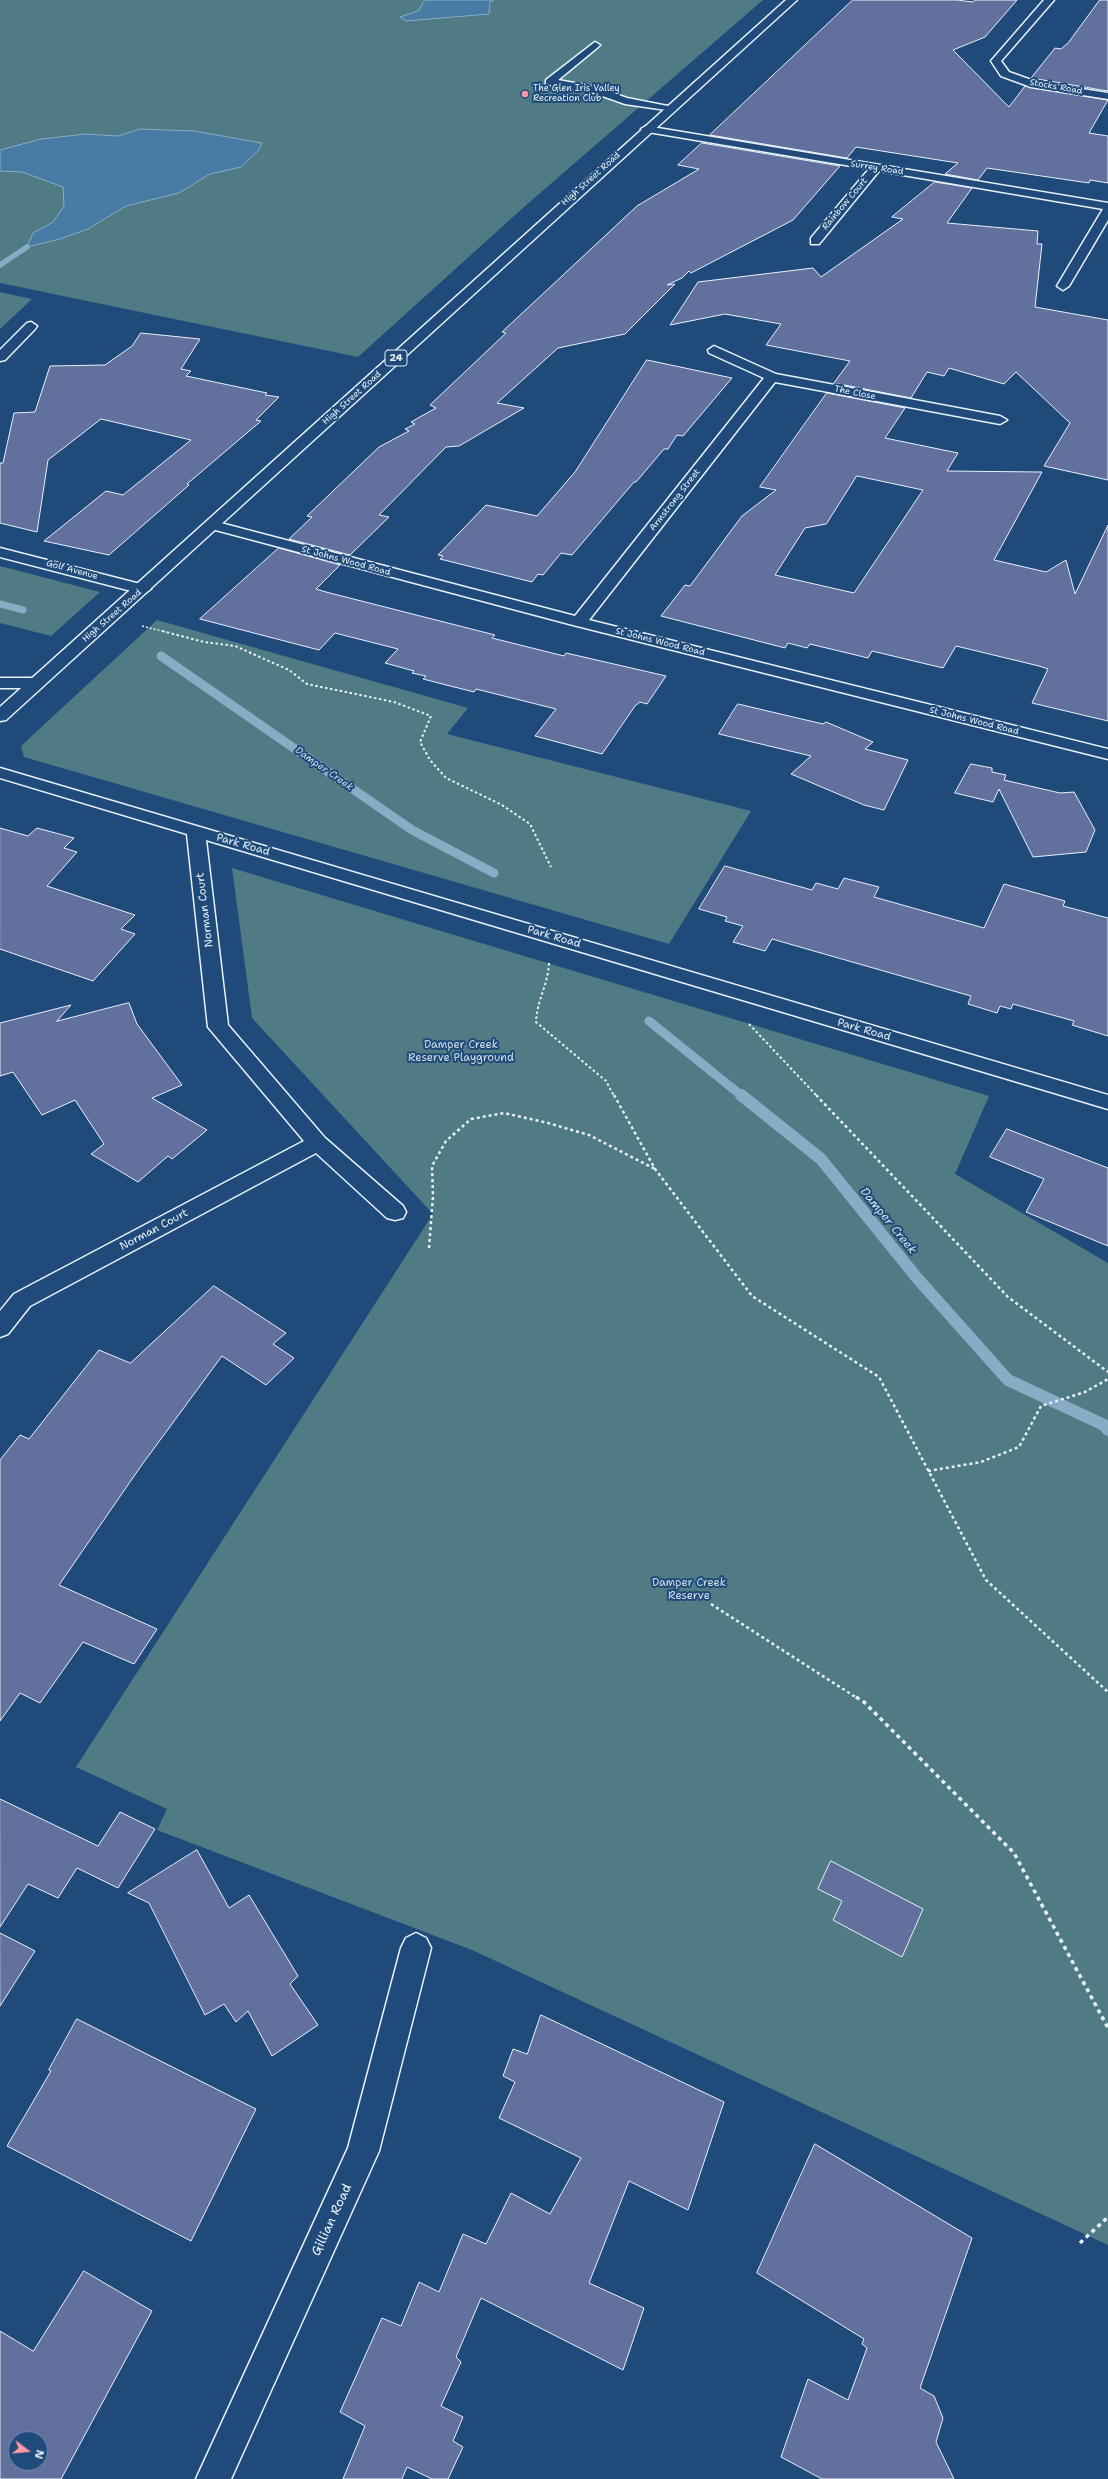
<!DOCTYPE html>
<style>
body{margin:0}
#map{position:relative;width:1108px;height:2479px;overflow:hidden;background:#1f4a7a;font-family:"Shantell Sans",sans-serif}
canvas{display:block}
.north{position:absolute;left:8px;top:2431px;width:40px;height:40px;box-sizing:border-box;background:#1f4a7a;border:1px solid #6f8dac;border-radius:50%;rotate:106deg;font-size:11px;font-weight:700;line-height:16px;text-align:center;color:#e8f1f8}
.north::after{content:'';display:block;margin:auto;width:14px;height:18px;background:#ff9aa2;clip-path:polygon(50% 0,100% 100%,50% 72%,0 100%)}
</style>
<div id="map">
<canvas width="1108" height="2479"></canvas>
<div class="north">N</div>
</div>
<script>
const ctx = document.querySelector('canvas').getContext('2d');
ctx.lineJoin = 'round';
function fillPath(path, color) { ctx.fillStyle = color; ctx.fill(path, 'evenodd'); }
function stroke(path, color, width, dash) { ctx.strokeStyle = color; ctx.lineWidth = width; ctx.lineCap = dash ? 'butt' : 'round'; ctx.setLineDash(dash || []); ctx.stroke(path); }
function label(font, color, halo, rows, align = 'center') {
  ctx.font = font + ' "Shantell Sans",sans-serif'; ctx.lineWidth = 4; ctx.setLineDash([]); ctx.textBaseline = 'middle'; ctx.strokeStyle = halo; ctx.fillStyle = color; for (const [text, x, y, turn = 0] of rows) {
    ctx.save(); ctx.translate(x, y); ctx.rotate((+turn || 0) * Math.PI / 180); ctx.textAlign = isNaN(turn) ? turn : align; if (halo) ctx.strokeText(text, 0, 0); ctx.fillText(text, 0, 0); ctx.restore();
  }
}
const green = new Path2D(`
 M0,0h763l-239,207 -166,150 -358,-74z
 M0,292l32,7 -32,30z
 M0,566l100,26 -49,44 -51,-13z
 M157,620l311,88 -21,26 304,77 -82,133 -645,-187 -3,-11z
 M232,868l757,228 -34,78 153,89v982l-636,-295 -315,-120 10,-21 -91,-42 357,-553 -181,-196z`);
const water = new Path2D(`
 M425,0h69l-4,2 -1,12 -83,7 -6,-4 18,-6z
 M140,129l54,2 68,12 -4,8 -17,16 -31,7 -31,19 -53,13 -38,23 -28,10 -33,8 6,-14 20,-11 11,-16 -1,-19 -41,-15 -22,-1v-21l41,-11 45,-5 32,2z`);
const streamFar3 = new Path2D(`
 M0,265l27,-18`);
const streamFar2 = new Path2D(`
 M0,604l23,6`);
const streamFar1 = new Path2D(`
 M161,656l251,174 82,43
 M649,1021l93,75`);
const stream = new Path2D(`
 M741,1095l80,64 96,119 91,102 96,45 4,5`);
const building = new Path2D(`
 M853,0h104l16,2 2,-2h42l-32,37 -32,13 56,57 16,-21 83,14 -19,33 19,3v47l-18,-3 -1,3 -102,-15 -9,12 -33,-6 13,-11 -102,-16 -9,11 -137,-23z
 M1100,0h8v91l-77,-13 24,-30 6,1 7,-6z
 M702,143l138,23 -47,54 -102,53 -2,-2 -7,7 -15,7 8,-1 -50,50 -67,14 -61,55 27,5 -65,38 -13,1 -67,68 10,2 -39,38 -61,-16 23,-22 -5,-1 72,-69 30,-16 -4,-2 10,-5 -4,-2 25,-14 -6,-3 76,-72 -4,-1 135,-126 62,-37 -21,-4z
 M935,182l37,6 -25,35 91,8 -1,13h5l-7,63 73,13v160l-64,-14 26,-43 -54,-51 -12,12 -55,-16 -5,8 -17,-4 -16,26 -77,-15 16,-22 -84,-16 15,-21 -56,-10 -55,11 28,-43 115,-14 8,9 82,-58 -11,-2z
 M141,333l59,6 -19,30 10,2 -5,5 81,17 -2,2 14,2 -23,23 5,1 -74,63 2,1 -80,70 -65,-14 62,-50 17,4 68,-55 -90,-21 -53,41 -11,72 -37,-9v-60h3l11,-50 21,-1 15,-46 55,-1 27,-19z
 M647,360l85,18 -49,58 -6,-1 -9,14h-4l-28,33h-2l-62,73 -11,-2 -18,22 -5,-1 -6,8 -92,-23 3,-3 -5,-1 48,-50 51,11 38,-44z
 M827,393l78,15 -20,30 73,15 -11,18 95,1 -48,88 52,12 20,-12 9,34 33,-69v196l-76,-18 16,-34 -9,-3 -83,-20 -13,22 -71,-17 -4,7 -58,-14 -3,4 -19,-5 -3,5 -124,-32 24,-31 5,1 52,-70 34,-26 -16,-3zM857,476l66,14 -69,103 -79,-18 30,-47 21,-4z
 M279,548l61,17 -24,24 10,3 169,43 -3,3 72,18 2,-3 100,23 -19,28 -7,-2 -5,4 -33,48 -67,-18 21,-27 -80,-20 -2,3 -51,-13 3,-3 -14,-3 2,-2 -29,-8 13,-14 -63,-16 -16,17 -119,-31z
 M738,704l85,20 3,-2 47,20 -8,7 43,11 -24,50 -20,-5 -73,-31 20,-18 -92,-22z
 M971,764l21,4v4l14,3 -2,5 56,13 14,-1 21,38 -9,22 -53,5 -34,-68 -6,13 -38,-9z
 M0,828l28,8 9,-8 37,10 -10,10 13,4 -30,34 88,29 -14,14 14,5 -42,47 -93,-32z
 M725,866l87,24 4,-7 22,6 6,-11 35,9 -5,10 110,31 20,-44 61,17 -2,5 45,12v118l-36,-11 2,-4 -61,-17 -2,5 -11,-3 -3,7 -29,-9 3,-8 -199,-57 -7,12 -32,-9 10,-16 -18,-5 2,-4 -28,-8z
 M129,1003l8,21 45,61 -30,13 55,32 -35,29 -4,-3 -30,26 -47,-28 13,-10 -29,-44 -33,15 -29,-43 -13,4v-53l71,-18 -14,16z
 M1007,1129l101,39v78l-82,-34 18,-33 -54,-22z
 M214,1286l72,47 -13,11 21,14 -28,27 -44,-29 -81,110 -82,119 98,44 -23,35 -51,-22 -43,61 -20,-10 -20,28v-261l20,-25 9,4 70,-89 31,13z
 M0,1799l98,47 22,-34 35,17 -37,59 -41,-20 -19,30 -30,-14 -28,43z
 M197,1850l32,58 20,-13 49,81 -8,8 28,41 -46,31 -24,-45 -12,11 -12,-18 -19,11 -56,-112 -21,-10z
 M831,1861l92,48 -21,48 -69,-37 9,-19 -24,-12z
 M0,1933l35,18 -35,55z
 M541,2015l183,87 -36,108 -59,-29 -40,102 55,25 -21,62 -142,-72 -25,59 5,5 -20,44 22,11 -10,24 10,6 -15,32h-16l-25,-12 -5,12h-59l22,-53 -25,-14 42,-94 19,8 18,-44 20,10 24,-58 23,10 25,-51 39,21 31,-56 -82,-40 16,-36 -12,-6 10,-27 14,5z
 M77,2019l179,90 -65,132 -184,-95 44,-75 -2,-1z
 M815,2144l157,94 -52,150 14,8 9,22 -7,24 18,37h-132l-41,-22 27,-78 40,21 19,-52 -5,-4 2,-5 -107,-66z
 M84,2271l68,40 -91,168h-61v-148l33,20zM16,2439h24v24h-24z`);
const pathFar3 = new Path2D(`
 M142,626l24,6`);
const pathFar2 = new Path2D(`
 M162,631l42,11 31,4 54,24 18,14 87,18 37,14 -11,26 10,18 16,18 56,27 28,19 21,43
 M549,963c-1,22 -12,37 -13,59l70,59 8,15
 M749,1024l68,72`);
const pathFar1 = new Path2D(`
 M614,1095l41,74 97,127 127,81 107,203 122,112
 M816,1095l192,202 100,75
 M429,1248l4,-52 -1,-30 14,-25 25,-22 33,-6 44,10 41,12 66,34
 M928,1471l53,-9 38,-15 22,-41 44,-14 23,-13
 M711,1604l146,94`);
const path = new Path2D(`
 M856,1697l8,5 150,151 94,175
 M1080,2243l28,-26`);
const minor = new Path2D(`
 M1044,0h10l-53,61 8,11 28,10 71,11v6l-77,-12 -30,-11 -10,-15z
 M595,42l5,3 -2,2 -40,33 38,7 31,11 46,9v4l-48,-7 -31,-11 -48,-9v-4z
 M646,126l462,77v17l-39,66 -6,4 -6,-4 46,-77 -224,-38 -60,73h-8v-6l58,-69 -227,-38 -1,-2z
 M31,322l6,4 -2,3 -30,31 -5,1v-11l27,-27z
 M714,346l62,28 224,42 7,4 -7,4 -225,-42 -186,238 519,129v10l-535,-134 -365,-97 -2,-3 7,-4 362,95 189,-238 -55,-25 -1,-3z
 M0,548l148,38 3,3 -8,5 -143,-37z
 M0,678h37l6,2 2,3 -2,3 -6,2h-37z
 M0,768l1108,327v14l-902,-269 22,185 97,113 78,68 3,6 -3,6 -8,2 -8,-2 -71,-65 -286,153 -22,28 -8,3v-26l14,-17 290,-153 -96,-114 -21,-193 -187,-56z
 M416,1933l10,5 5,10 -52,203 -148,328h-35l152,-331 53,-200 5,-10z`);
const major = new Path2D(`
 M786,0h11l-692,630 -99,90 -6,1v-14z`);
const markers = [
 [525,94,4,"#ff9aa2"]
];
const farStreetnames = [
 ["Stocks Road",1056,87,10],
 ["Surrey Road",877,168,9],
 ["High Street Road",591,179,-42],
 ["Rainbow Court",845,204,-50],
 ["The Close",855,393,11],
 ["High Street Road",352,398,-42],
 ["Armstrong Street",675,500,-52],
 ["St Johns Wood Road",346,561,15],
 ["Golf Avenue",72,570,15],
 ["High Street Road",112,616,-41],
 ["St Johns Wood Road",660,642,14],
 ["St Johns Wood Road",974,721,14]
];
const farPoinames = [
 ["The Glen Iris Valley",533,89],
 ["Recreation Club",533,99]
];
const shields = [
 [396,358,22]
];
const shieldNames = [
 ["24",396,358]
];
const farWaternames = [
 ["Damper Creek",324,769,35]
];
const streetNames = [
 ["Park Road",243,845,16],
 ["Norman Court",205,910,-97],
 ["Park Road",554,937,16],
 ["Park Road",864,1030,16],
 ["Norman Court",154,1230,-28]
];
const parkNames = [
 ["Damper Creek",461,1045],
 ["Reserve Playground",461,1058],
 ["Damper Creek",689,1583],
 ["Reserve",689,1596]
];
const waterNames = [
 ["Damper Creek",888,1221,51]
];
const nearStreetnames = [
 ["Gillian Road",332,2220,-65]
];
fillPath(green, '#507b84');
fillPath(water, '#487ca5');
stroke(water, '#88abc6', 1);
stroke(streamFar3, '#88abc6', 5.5);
stroke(streamFar2, '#88abc6', 7);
stroke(streamFar1, '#88abc6', 9);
stroke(stream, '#88abc6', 12);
fillPath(building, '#62709d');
stroke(building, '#e8f1f8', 1);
stroke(minor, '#e8f1f8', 3);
stroke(major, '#e8f1f8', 3);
stroke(pathFar3, '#e8f1f8', 1.5, [2, 2]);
stroke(pathFar2, '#e8f1f8', 2, [2.5, 2.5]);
stroke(pathFar1, '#e8f1f8', 2.5, [3, 3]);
stroke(path, '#e8f1f8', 3.5, [4, 4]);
fillPath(minor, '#1f4a7a');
fillPath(major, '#1f4a7a');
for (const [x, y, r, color] of markers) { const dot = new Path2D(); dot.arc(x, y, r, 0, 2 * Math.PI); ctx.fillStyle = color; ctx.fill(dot); stroke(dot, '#1f4a7a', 1.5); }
label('9px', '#e8f1f8', '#1f4a7a', farStreetnames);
label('9px', '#e8f1f8', '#1f4a7a', farPoinames, 'left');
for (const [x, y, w] of shields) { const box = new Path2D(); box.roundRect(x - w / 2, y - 8, w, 16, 3); ctx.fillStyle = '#1f4a7a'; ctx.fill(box); stroke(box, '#e8f1f8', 1); }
label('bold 10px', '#e8f1f8', null, shieldNames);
label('italic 10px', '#d0dfec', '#1f4a7a', farWaternames);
label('11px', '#e8f1f8', '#1f4a7a', streetNames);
label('11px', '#d1dfe7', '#1f4a7a', parkNames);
label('italic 12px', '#d0dfec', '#1f4a7a', waterNames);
label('13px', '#e8f1f8', '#1f4a7a', nearStreetnames);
</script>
